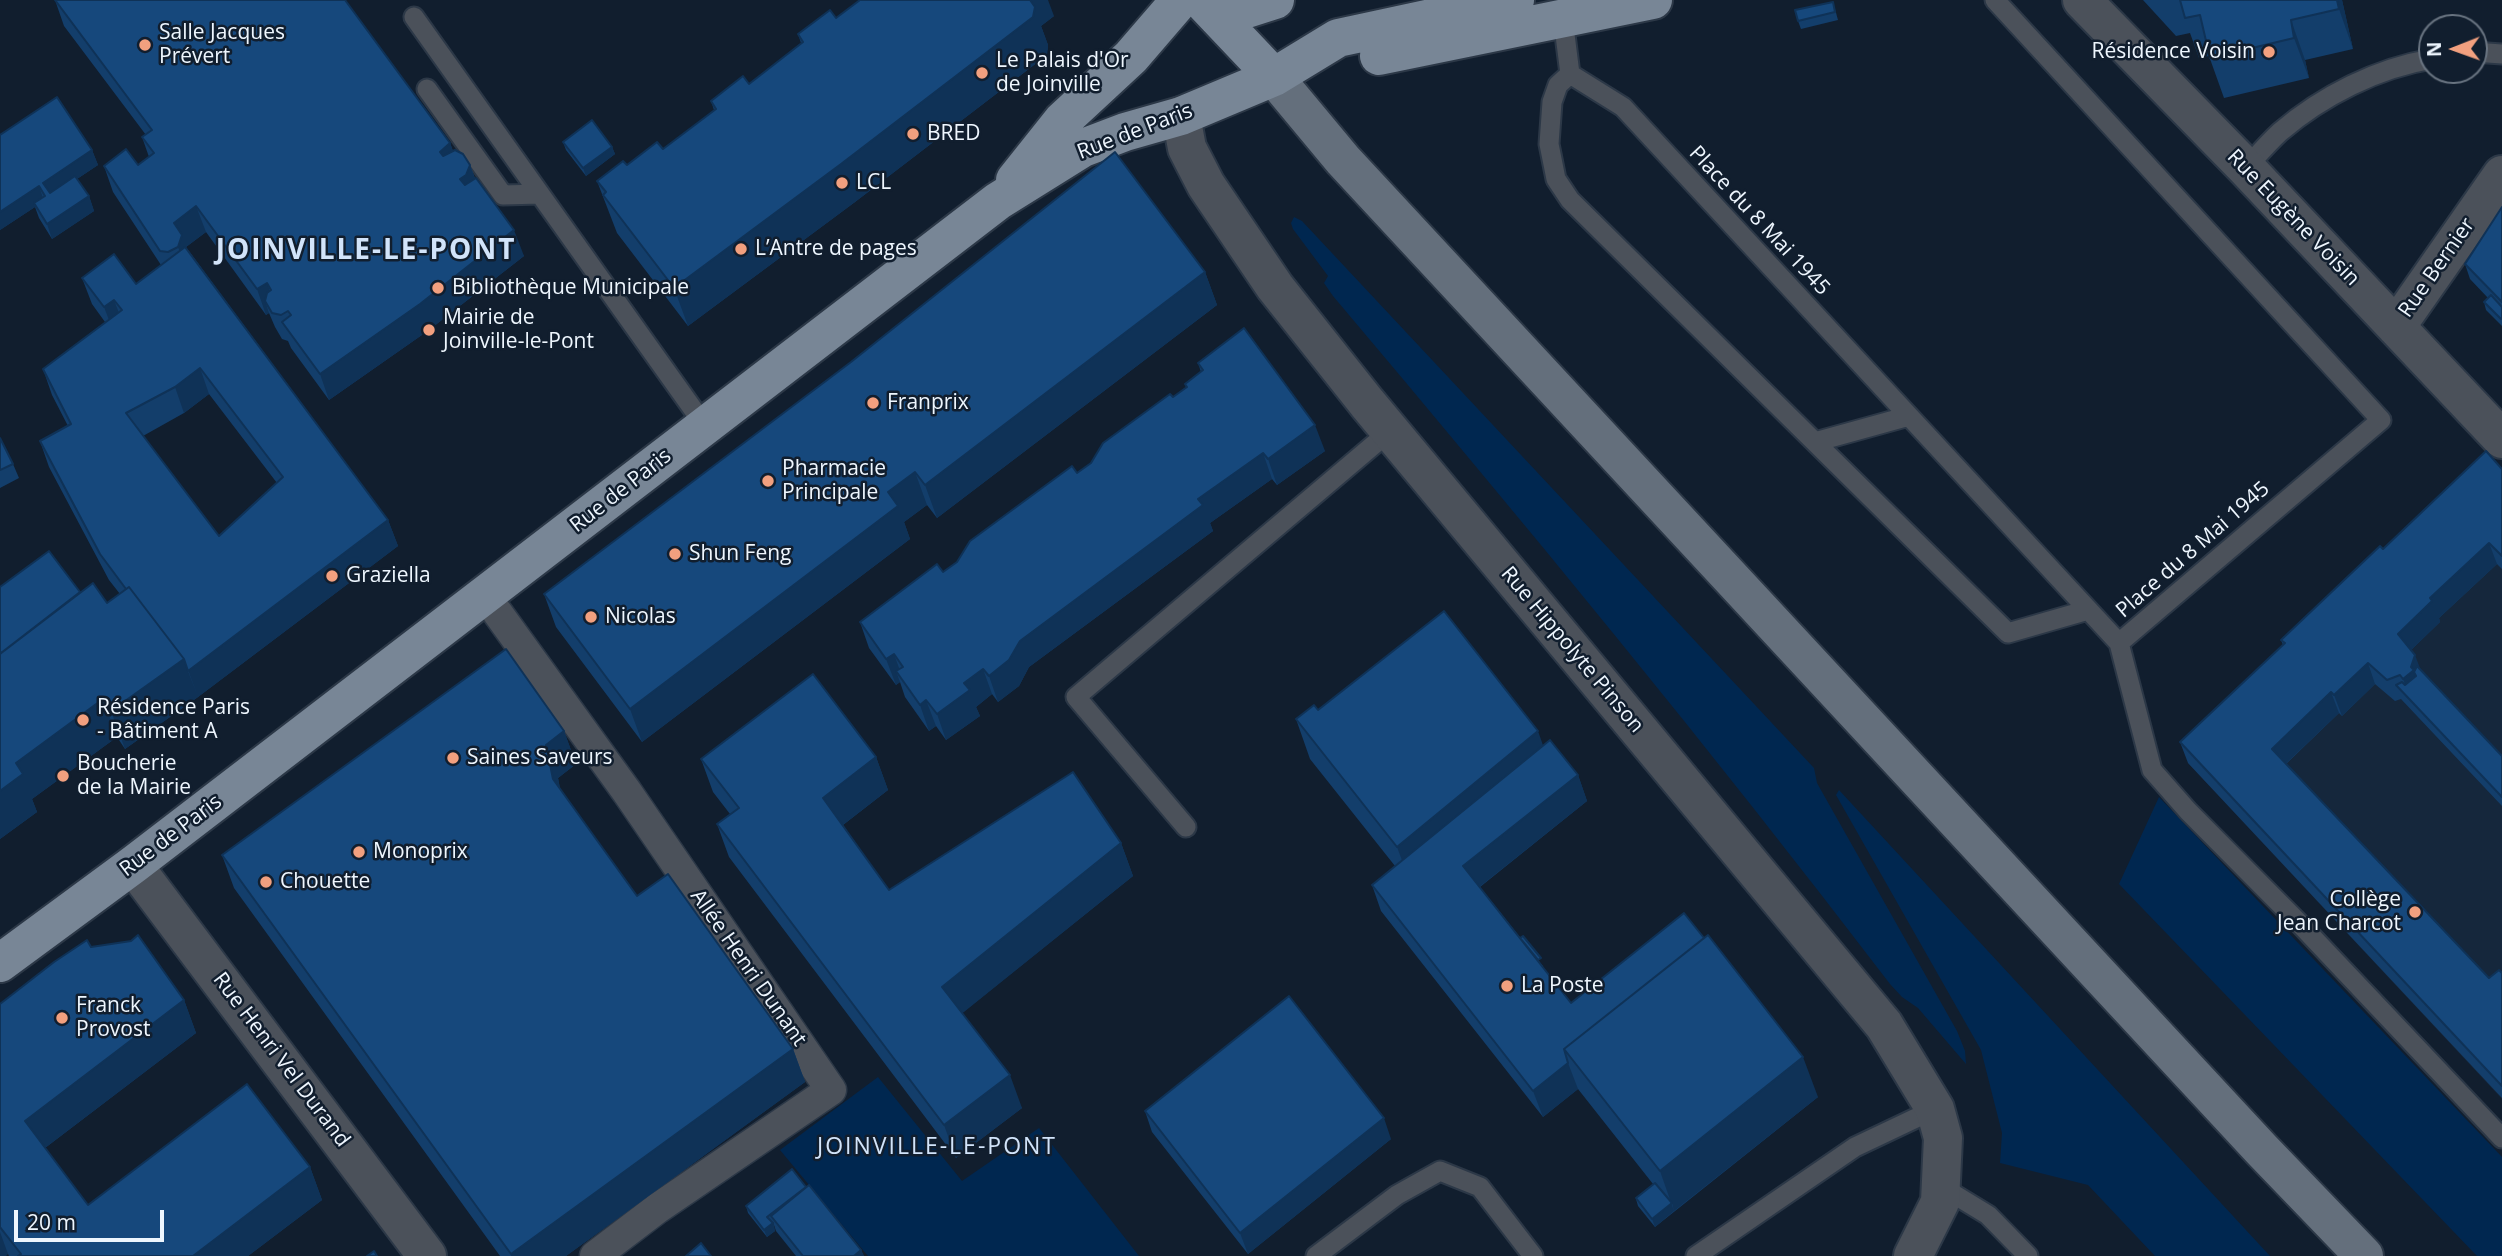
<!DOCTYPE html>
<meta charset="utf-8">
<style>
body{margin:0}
#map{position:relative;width:2502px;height:1256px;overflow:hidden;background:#111e2e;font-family:"Open Sans",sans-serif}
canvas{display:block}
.north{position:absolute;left:2418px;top:14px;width:70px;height:70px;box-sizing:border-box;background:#111e2e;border:2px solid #697481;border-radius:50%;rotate:269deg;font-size:19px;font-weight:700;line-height:28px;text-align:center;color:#eef6fe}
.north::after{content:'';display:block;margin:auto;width:24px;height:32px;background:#f2a07f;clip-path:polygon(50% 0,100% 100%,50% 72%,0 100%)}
.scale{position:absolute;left:14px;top:1210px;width:150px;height:32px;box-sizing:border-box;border:4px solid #eef6fe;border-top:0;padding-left:9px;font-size:21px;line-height:24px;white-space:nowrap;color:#eef6fe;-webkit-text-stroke:5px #111e2e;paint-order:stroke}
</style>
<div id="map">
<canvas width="2502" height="1256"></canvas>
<div class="north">N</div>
<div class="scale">20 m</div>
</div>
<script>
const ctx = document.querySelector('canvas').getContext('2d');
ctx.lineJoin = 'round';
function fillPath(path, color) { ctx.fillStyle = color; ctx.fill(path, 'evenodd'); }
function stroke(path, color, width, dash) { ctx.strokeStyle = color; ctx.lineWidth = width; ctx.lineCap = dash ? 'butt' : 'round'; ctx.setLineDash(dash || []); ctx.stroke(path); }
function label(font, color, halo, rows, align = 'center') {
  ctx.font = font + ' "Open Sans",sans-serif'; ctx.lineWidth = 5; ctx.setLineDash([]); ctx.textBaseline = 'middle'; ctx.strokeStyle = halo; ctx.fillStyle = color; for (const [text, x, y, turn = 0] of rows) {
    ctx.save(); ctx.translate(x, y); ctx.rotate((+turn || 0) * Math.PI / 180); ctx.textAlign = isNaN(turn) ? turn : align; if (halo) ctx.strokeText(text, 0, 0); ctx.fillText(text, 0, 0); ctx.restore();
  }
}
const built = new Path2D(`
 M2502,481v618l-314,-336z`);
const green = new Path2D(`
 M1294,217l8,4 512,547 3,15 140,248 8,20 1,13 -48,-56 -16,-11 -12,-13c-179,-235 -367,-463 -557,-688l-9,-13 4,-7 -35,-47 -2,-6z
 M1839,790l431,466h-115l-67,-71 -88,-22 2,-30 -21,-83 -145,-255z
 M2159,797l343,360v99h-25l-358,-372z
 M878,1077l84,104 77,-53 100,128h-271l-88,-106z`);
const service = new Path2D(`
 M1995,0l386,420 -262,223
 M414,17l291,409
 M1563,19l7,55 53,33 496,536 33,127 36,41 111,112 203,215
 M2474,52l28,2
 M1570,74l-12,11 -6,17 -3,42 7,35 14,21 438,433 80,-23
 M427,89l76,106 37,-1
 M2246,168c11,-12 22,-25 34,-36 42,-36 97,-64 152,-73
 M1815,442l94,-26
 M1186,827l-110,-130 314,-266
 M1942,1187l46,28 40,41
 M1316,1256l81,-61 43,-24 40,16 53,69
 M1696,1256l159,-109 80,-38`);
const pedestrian = new Path2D(`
 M497,612l130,180 204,298 -173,118 -63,48`);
const minor = new Path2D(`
 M2082,0l164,168 256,271
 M1181,116l6,32 19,37 69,102 92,116 517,622 51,84 8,29 -3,64 -27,54
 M2396,327l106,-152
 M133,865l294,391`);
const secondary = new Path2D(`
 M1274,77l69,83 919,990 102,106`);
const primary = new Path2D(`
 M1201,0l73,77
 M1219,18l56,-18
 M1379,56l274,-56
 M1015,180l47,-59 69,-64 49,-57
 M0,963l133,-98 865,-664 85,-53 42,-16 56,-16 93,-39 64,-39 177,-38`);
const wall = new Path2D(`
 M55,0l395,143 3,8 17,14 5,13 49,78 -95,74 -100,70 -38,-52 -3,-7 -6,-2 -7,-12 -6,-14 -3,2 -60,-83 -20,15 202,273 10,26 -200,151 -73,52 -8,-12 -85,62 5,13 -37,27v-252l80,5 27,11 13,-9 -11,-14 -60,-113 -9,-26 28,-15 -16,-31 -9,-26 62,-47 -13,-18 -10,-26 54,6 25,-19 -48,-73 -9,-26 34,-1 11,-8 -7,-20 4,-2 -82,-109zM209,394l68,89 -58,53 -76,-100 41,-23z
 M2143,0h199l11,49 -48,11 4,18 -85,20 -15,-42 -10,2 -9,-25 -14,3z
 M1835,9l3,11 -37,9 -3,-8z
 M1054,16l-13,10 7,19 -1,10 -192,147 -167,124 -71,-93 -20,-52 30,-16 36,-16 51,-39 -3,-9 38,-17 52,-41 -3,-9 38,-16z
 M0,135l92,15 6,15 -21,14 12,17 5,15 -42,28 -13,-21 -4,-11 -35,23z
 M563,142l49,5 3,7 -29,22 -20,-26z
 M2502,207v119l-16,-16 -2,-8 4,-4 -18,-19 -5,-15z
 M1205,272l12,33 -280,213 -10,-13 -23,17 6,17 -268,203 -86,-115 -12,-33z
 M1198,363l127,88 -48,34 -5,-6 -62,44 3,8 -184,136 -10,19 -21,16 -6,-8 -16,13 4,9 -34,24 -10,-14 -7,5 -24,-34 -5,-15 -4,3 -27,-37 -9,-26 83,-50 148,-109 95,-75 -1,-4 16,-12z
 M0,438l13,26 6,14 -19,10z
 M2502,469v100l-5,-5 -58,54 1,4 -29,28 9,20 82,86v50l-101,-107 -6,2 -20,-17 -33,32 -3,-3 -53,51 203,214 13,-5v125l-314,-335 -8,-21 103,-97 -2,-5 102,-91z
 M1318,710l225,35 35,30 9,26 -107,86 63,79 -1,1 29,36 247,94 -163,130 -17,-21 -2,-7 17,-15 -75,-95 -35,28 -162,-206 -9,-26 23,-19 -85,-107 -14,-40z
 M564,731l12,33 -18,14 2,11 77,107 156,153 12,33 -239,174h-66l-266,-368 -12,-33z
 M876,757l12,33 -45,35 46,65 232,-47 12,33 -171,137 60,95 -66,50 -227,-301 -12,-33 13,-10 -17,-22 -12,-33z
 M91,947l93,53 12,33 -151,115 43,57 222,-38 12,33 -74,56h-239l-1,-2 -8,2v-252z
 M1145,1111l246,28 -143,115 -96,-122z
 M806,1187l55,63 3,6h-68l-20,-25 -3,-9 2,9 -8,6 -19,-24 -2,-7z`);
const shadedWall = new Path2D(`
 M1027,0h21l6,16 -13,10 7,19 -1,10 -192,147 -167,124 -14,-38z
 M2337,0h5l11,49 -14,-40z
 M2291,20l14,40 4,18 -15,-40z
 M450,143l10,26 -11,9 -9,-26z
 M612,147l3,7 -29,22 -3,-8z
 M92,150l6,15 -50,33 -5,-15z
 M470,165l9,26 -4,10 -15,-22z
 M39,186l5,15 -10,2 1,4 -35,23v-18z
 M89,196l5,15 -42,28 -5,-15z
 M196,206l10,26 -20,15 5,14 -3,12 -10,-26 -4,-24z
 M514,230l10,26 -95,74 -100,70 -9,-26z
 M1205,272l12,33 -280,213 -12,-33z
 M267,283l9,26 -11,-8 4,12 -3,2 -9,-26z
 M114,300l10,26 -10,7 -10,-26z
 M200,368l9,26 -25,19 -9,-26z
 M1315,425l10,26 -48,34 -9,-26z
 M1263,453l9,26 -62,44 3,8 -184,136 -10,19 -21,16 -9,-26 31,-35 178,-142z
 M915,472l12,33 -23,17 6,17 -268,203 -12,-33 258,-217z
 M388,520l10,26 -200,151 -10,-26z
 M2489,543l8,21 -58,54 1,4 -34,33 -8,-21 32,-36z
 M894,654l9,25 -7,-8 4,11 -4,3 -10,-26z
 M2415,655l8,21 -12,24 -8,-21z
 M184,659l14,38 -73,52 -14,-38z
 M2368,663l7,21 -33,32 -8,-21z
 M983,669l9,25 -16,13 4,9 -34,24 -9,-26 27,-31z
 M2331,692l8,21 -60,57 -7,-21z
 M103,699l14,38 -85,62 5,13 -37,27v-48l16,-28z
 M926,700l10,26 -7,5 -9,-26z
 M564,731l12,33 -18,14 7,34 -12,-33 -7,-34z
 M1538,731l14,40 -140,116 -15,-40z
 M876,757l12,33 -53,41 -12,-33z
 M1578,775l9,26 -114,91 -10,-26z
 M1121,843l12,33 -179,144 -12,-33z
 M184,1000l12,33 -159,121 -12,-33z
 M793,1049l12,33 -239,174h-55v-2z
 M1803,1057l15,40 -144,114 -14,-40z
 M1568,1063l10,26 -35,28 -10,-26z
 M1010,1075l12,33 -66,50 -12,-33z
 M1384,1118l7,21 -143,115 -8,-21z
 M310,1167l12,33 -74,56h-55z
 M1672,1203l2,8 -19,16 -3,-8z
 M773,1223l2,8 -8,6 -3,-7z
 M0,1232l8,22 -2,2h-6z
 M861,1250l3,6h-10z`);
const building = new Path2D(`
 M55,0h290l105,143 -10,9 3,4 12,-6 8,4 7,11 -4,10 -6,4 5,6 11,-7 38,52 -94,74 -100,70 -38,-52 9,-7 -3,-4 -7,4 -9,-2 -7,-12 2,-8 4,-3 -4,-7 -10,6 -61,-83 -22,17 8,12 -4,12 -10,5 -8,-1 -56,-85 22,-17 12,16 16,-12 -12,-16 10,-7z
 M860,0h170l5,7 -2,10 -192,147 -167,124 -71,-93 3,-3 -9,-11 26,-20 4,4 30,-23 6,7 53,-40 -5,-8 32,-25 6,8 54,-42 -5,-8 32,-24 6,8z
 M2180,0h157l2,9 -48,11 3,18 -84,20 -10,-43 -15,3z
 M1833,2l2,10 -37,9 -3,-11z
 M57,97l35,53 -49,33 7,10 25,-17 14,20 -42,28 -13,-21 11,-7 -6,-10 -39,26v-77z
 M592,120l20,27 -29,21 -20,-26z
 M1115,152l90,120 -280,213 -10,-13 -27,20 10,14 -268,203 -86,-115 307,-232z
 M2502,207v95l-37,-38z
 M185,247l203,273 -200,151 -4,-12 -55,-72 -3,2 -26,-35 -60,-113 31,-17 -28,-55 79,-59 -8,-10 -10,7 -22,-29 32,-24 22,30zM200,368l83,109 -64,59 -93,-123 49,-26z
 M2491,295l11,12v11l-1,1 -17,-17z
 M1244,328l71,97 -47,34 -5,-6 -65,46 5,6 -183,136 -11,19 -20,16 -6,-7 -19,14 6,7 -33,24 -11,-14 -6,5 -24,-34 7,-4 -9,-13 -8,5 -26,-37 77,-58 6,8 14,-10 13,-21 102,-75 5,7 14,-10 12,-20 67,-49 3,3 14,-10 -2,-3 18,-14 -5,-7z
 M0,438l13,26 -13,6z
 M2486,451l16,18v87l-13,-13 -59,55 2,3 -34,33 17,21 -4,12 3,3 -11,9 -3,-4 -13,5 -19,-17 -34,32 -3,-3 -59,57 217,229 10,-8 3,3v113l-322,-344 105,-99 -4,-3 99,-94 3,3z
 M49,551l31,41 -79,61 -1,-2v-64z
 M93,583l14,20 22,-16 55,72 -73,52 -8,-12 -87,64 7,11 -23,17v-137z
 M1444,611l94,120 -141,116 -101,-128 18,-14 4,5z
 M506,649l58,82 -18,14 7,34 84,117 31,-22 125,175 -282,205 -289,-399z
 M2417,666l85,90v41l-106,-112 6,-3 3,3 11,-9 -2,-4z
 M813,674l63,83 -53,41 66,92 184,-118 48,71 -179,144 68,88 -66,50 -227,-301 22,-16 -38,-49z
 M1550,740l28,35 -115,91 108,137 113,-90 20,25 -140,111 4,14 -35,28 -161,-206z
 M138,935l46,65 -159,121 63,84 159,-121 63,83 -117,89h-175l3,-2 -21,-27v-223l54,-42 33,-22 4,7 40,-6z
 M1708,935l95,122 -143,114 -96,-122z
 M1523,936l18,22 -3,2 -18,-22z
 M1289,996l95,122 -144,115 -95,-122z
 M792,1169l14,18 -39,30 6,6 -9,7 -18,-24z
 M1655,1183l17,20 -20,16 -16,-21z
 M809,1185l52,65 -7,6h-51l-32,-40z
 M701,1243l10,13h-25z
 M374,1251l3,5h-10z`);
const markers = [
 [145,45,7,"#f2a07f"],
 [2269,52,7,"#f2a07f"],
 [982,73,7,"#f2a07f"],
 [913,134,7,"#f2a07f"],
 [842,183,7,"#f2a07f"],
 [741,249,7,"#f2a07f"],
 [438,288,7,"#f2a07f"],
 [429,330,7,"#f2a07f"],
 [873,403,7,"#f2a07f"],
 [768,481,7,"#f2a07f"],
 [675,554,7,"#f2a07f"],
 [332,576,7,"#f2a07f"],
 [591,617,7,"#f2a07f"],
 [83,720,7,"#f2a07f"],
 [453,758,7,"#f2a07f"],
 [63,776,7,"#f2a07f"],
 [359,852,7,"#f2a07f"],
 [266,882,7,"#f2a07f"],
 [2415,912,7,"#f2a07f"],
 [1507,986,7,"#f2a07f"],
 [62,1018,7,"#f2a07f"]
];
const poiNames = [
 ["Salle Jacques",159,33],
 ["Prévert",159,57],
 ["Résidence Voisin",2255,52,"right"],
 ["Le Palais d'Or",996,61],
 ["de Joinville",996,85],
 ["BRED",927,134],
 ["LCL",856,183],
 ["L’Antre de pages",755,249],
 ["Bibliothèque Municipale",452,288],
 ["Mairie de",443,318],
 ["Joinville-le-Pont",443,342],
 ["Franprix",887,403],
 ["Pharmacie",782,469],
 ["Principale",782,493],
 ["Shun Feng",689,554],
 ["Graziella",346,576],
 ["Nicolas",605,617],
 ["Résidence Paris",97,708],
 ["- Bâtiment A",97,732],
 ["Saines Saveurs",467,758],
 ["Boucherie",77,764],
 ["de la Mairie",77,788],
 ["Monoprix",373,852],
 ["Chouette",280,882],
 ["Collège",2401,900,"right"],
 ["Jean Charcot",2401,924,"right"],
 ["La Poste",1521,986],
 ["Franck",76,1006],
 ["Provost",76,1030]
];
const streetNames = [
 ["Rue de Paris",1135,132,-21],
 ["Rue Eugène Voisin",2293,218,46],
 ["Place du 8 Mai 1945",1759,221,47],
 ["Rue Bernier",2437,268,-55],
 ["Rue de Paris",621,491,-38],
 ["Place du 8 Mai 1945",2193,550,-41],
 ["Rue Hippolyte Pinson",1572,650,50],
 ["Rue de Paris",171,836,-37],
 ["Allée Henri Dunant",748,968,55],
 ["Rue Henri Vel Durand",281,1060,53]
];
const neighbourhoodNames = [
 ["JOINVILLE-LE-PONT",937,1147]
];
const districtNames = [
 ["JOINVILLE-LE-PONT",366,251]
];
fillPath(built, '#15273c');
fillPath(green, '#002750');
stroke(service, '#2c3847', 23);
stroke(pedestrian, '#2c3847', 33);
stroke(minor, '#2c3847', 42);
stroke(secondary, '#2c3847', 42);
stroke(primary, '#2c3847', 42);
stroke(service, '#4b515a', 19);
stroke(pedestrian, '#4b515a', 30);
stroke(minor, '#4b515a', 38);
stroke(secondary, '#646f7c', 38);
stroke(primary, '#788696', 38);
fillPath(wall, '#133e6b');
fillPath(shadedWall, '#0f3257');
fillPath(building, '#16487c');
stroke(building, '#0f3257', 2);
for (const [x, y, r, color] of markers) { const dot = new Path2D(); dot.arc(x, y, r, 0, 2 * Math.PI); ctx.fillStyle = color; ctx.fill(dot); stroke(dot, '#111e2e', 2.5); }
label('21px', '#eef6fe', '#111e2e', poiNames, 'left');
label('21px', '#eef6fe', '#111e2e', streetNames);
ctx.letterSpacing = '2px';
label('23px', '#d2e4fa', '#111e2e', neighbourhoodNames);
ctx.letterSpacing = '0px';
ctx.letterSpacing = '2px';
label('bold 28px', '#d2e4fa', '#111e2e', districtNames);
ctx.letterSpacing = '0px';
</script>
